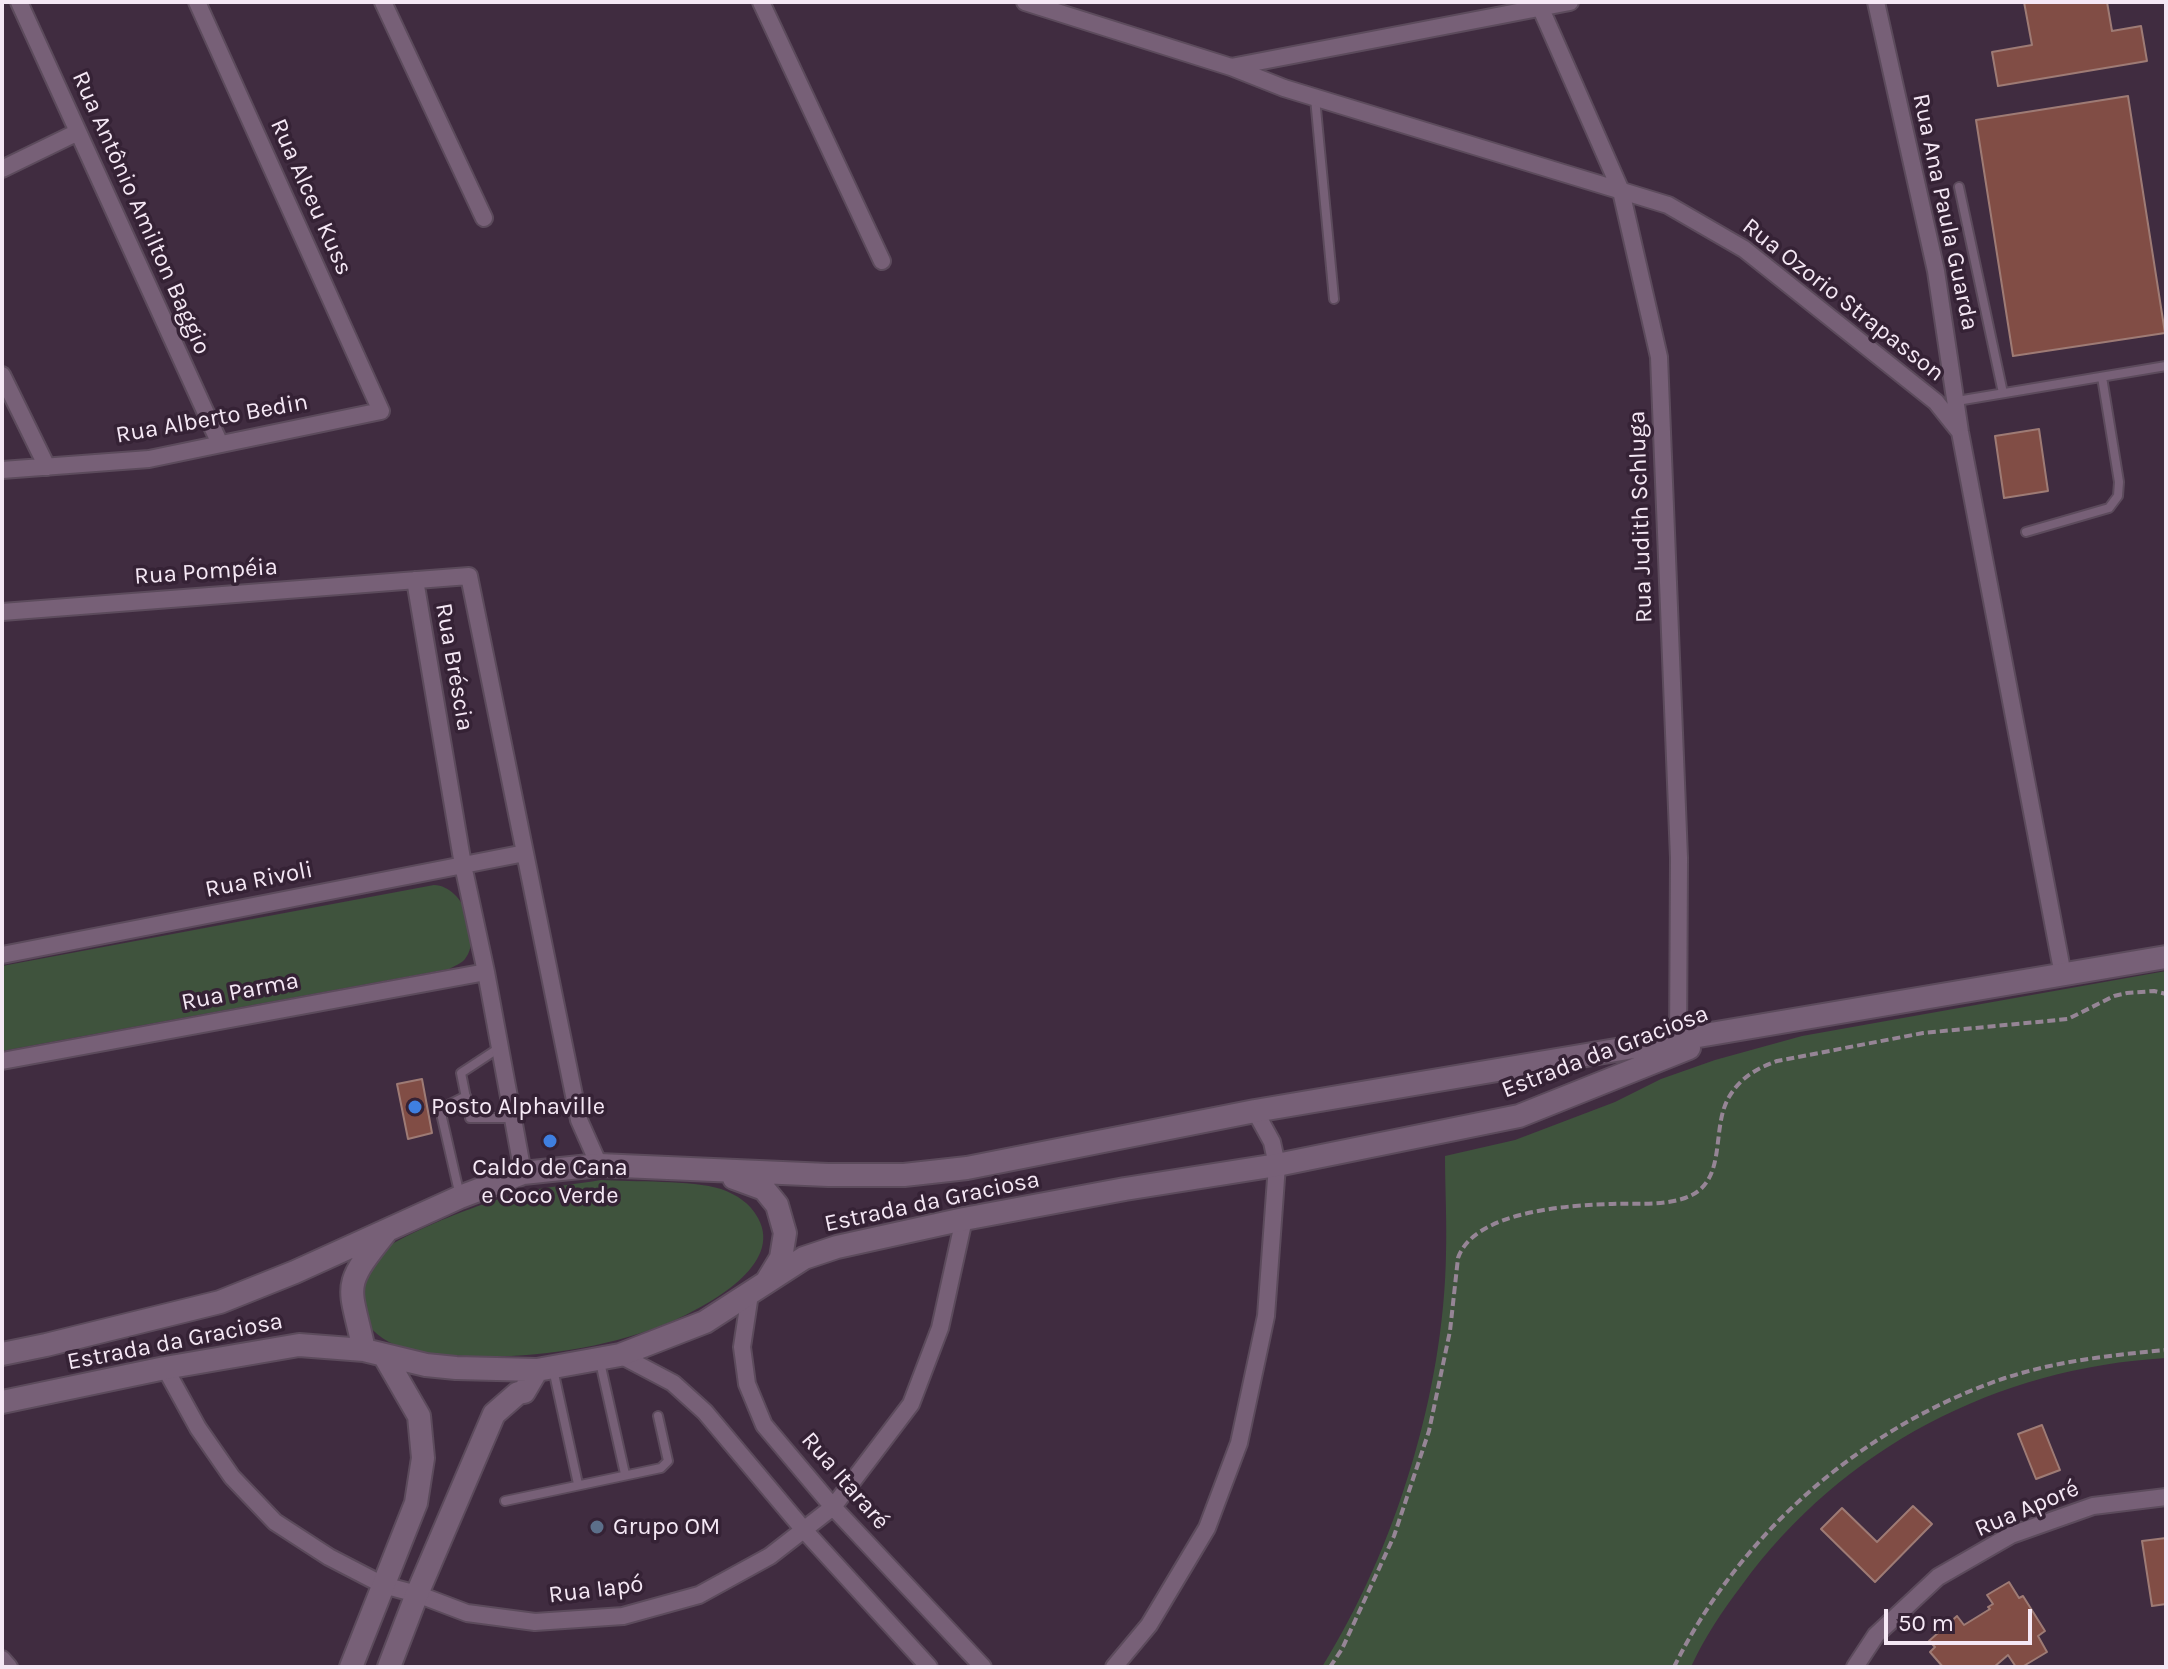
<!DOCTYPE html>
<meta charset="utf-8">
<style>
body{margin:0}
#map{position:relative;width:2168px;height:1669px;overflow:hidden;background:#402c40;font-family:Karla,sans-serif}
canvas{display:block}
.frame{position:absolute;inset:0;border:4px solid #f5e8f5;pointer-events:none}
.scale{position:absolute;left:1884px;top:1609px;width:148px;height:36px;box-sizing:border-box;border:4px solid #f5e8f5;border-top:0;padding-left:10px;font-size:24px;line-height:28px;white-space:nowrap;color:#f5e8f5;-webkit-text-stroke:6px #352235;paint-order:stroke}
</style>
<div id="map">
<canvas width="2168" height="1669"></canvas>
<div class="frame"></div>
<div class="scale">50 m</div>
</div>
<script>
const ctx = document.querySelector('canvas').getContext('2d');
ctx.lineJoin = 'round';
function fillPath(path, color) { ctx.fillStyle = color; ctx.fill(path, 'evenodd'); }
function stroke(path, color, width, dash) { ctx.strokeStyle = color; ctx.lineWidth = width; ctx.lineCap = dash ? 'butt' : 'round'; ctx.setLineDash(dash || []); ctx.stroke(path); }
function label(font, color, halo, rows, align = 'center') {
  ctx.font = font + ' Karla,sans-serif'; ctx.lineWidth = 7; ctx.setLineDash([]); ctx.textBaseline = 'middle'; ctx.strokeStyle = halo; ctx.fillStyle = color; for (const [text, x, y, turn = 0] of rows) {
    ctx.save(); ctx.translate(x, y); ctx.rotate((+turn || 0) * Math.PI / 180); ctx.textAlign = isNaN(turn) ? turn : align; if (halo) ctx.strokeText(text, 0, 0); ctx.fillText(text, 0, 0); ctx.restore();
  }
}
const green = new Path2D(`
 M434,885c31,1 48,54 31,74 -4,5 -11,7 -16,10l-447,82v-85z
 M2166,971v387c-169,10 -323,89 -424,227 -19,25 -38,53 -51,82h-369c73,-117 122,-275 124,-414 1,-32 -1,-65 -1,-97l70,-16 100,-38 46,-23 54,-19 87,-24z
 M601,1180c32,2 91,0 120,9 16,6 29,14 37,29 26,47 -50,87 -85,103 -64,27 -138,38 -207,35 -38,-2 -81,-3 -103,-38 -4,-6 -3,-15 -3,-23 -1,-14 4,-28 14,-38 26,-24 119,-59 155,-66 23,-5 48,-7 72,-11z`);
const building = new Path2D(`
 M2024,2h83l5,29 29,-5 6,35 -149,25 -6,-34 40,-7z
 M2128,96l37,237 -152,23 -37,-236z
 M2039,429l9,62 -44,7 -9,-62z
 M422,1079l10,54 -24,6 -11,-55z
 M2042,1425l18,45 -24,9 -18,-45z
 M1913,1506l19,18 -57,58 -54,-53 21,-21 35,34z
 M2166,1538v66l-14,2 -10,-65z
 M2009,1582l10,16 4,-2 22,35 -7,5 9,16 -25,15h-6l-8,-12 -14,12h-51l-13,-15 5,-5 -6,-6 28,-25 7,9 26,-16 -2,-2 5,-3 -6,-9z`);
const path = new Path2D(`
 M1330,1667l12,-18 52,-113 35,-105 21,-100 8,-73c16,-47 112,-53 154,-54 24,-1 50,2 73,-6 44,-15 25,-69 44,-101 11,-19 28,-29 48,-36l146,-28 145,-14 46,-23 13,-3 27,-2 12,3
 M1674,1667c66,-134 189,-241 331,-289 52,-17 107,-23 161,-28`);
const lane = new Path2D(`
 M1315,98l19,201
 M1959,187l44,206
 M1957,401l209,-35
 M2026,532l83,-24 9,-12 1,-14 -17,-105
 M499,1048l-38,25 9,45h43
 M460,1196l-20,-87 26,-13
 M600,1362l25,112
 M553,1369l25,115
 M505,1501l156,-33 7,-7 -10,-45`);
const street = new Path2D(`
 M19,2l201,442
 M383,2l101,216
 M761,2l121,259
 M1025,2l206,65 53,21 384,117 76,44 192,153 24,30
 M1538,2l83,189 38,166 20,501 -1,192
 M1876,2l60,269 24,161 103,543
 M1231,67l339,-65
 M2,169l76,-37
 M2,375l45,92
 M2,470l147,-11 232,-48 -184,-409
 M415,580l48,285 23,107 37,201
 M2,612l467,-36 110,544 20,45
 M2,955l523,-102
 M2,1061l484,-89
 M750,1294l-8,53 5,37 17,41 69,82 150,160
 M620,1355l53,28 32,29 99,118 125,137
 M165,1368l33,60 34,49 43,45 54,35 54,28 34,9 50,19 68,9 88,-6 76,-21 71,-39 63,-49 78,-103 29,-76 24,-109
 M2,1659l7,8
 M1114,1667l35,-42 58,-97 32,-85 27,-127 11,-151 -5,-23 -17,-31
 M1855,1667l21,-32 62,-58 73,-42 82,-29 73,-9`);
const secondary = new Path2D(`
 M734,1178l30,11 13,16 8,28 -4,25 -14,23
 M364,1350c-14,-66 -24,-61 21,-117
 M2,1354l44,-9 174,-43 75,-30 165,-75 63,-24 76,-8 229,10h76l63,-7 288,-57 911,-154
 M2,1402l163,-34 134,-23 65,5 62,15 30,3 81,2 83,-15 85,-33 99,-64 33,-11 127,-28 161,-30 152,-24 242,-49 170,-68
 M351,1667l65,-164 7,-45 -4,-42 -34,-59
 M389,1667l28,-73 77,-180 24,-21 6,-1 13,-22`);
const markers = [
 [415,1107,8,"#3f7fe0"],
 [550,1141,8,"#3f7fe0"],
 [597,1527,8,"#5c6f8a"]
];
const streetNames = [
 ["Rua Alceu Kuss",311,197,66],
 ["Rua Ana Paula Guarda",1945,212,78],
 ["Rua Antônio Amilton Baggio",141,213,66],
 ["Rua Ozorio Strapasson",1843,300,38],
 ["Rua Alberto Bedin",212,419,-10],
 ["Rua Judith Schluga",1641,517,-92],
 ["Rua Pompéia",206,572,-4],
 ["Rua Bréscia",454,667,80],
 ["Rua Rivoli",259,880,-11],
 ["Rua Parma",240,992,-11],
 ["Estrada da Graciosa",1605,1052,-21],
 ["Estrada da Graciosa",932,1202,-12],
 ["Estrada da Graciosa",175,1342,-11],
 ["Rua Itararé",845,1481,49],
 ["Rua Aporé",2027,1509,-23],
 ["Rua Iapó",596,1590,-7]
];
const poiNames = [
 ["Posto Alphaville",431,1107],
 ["Caldo de Cana",550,1168,"center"],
 ["e Coco Verde",550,1196,"center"],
 ["Grupo OM",613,1527]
];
fillPath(green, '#3f533d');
fillPath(building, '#814d45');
stroke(building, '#9e7b75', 2);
stroke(lane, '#5c4b5c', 12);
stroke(street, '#5c4b5c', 20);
stroke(secondary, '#5c4b5c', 26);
stroke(path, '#968596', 4, [8, 4]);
stroke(lane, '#776077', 8);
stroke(street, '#776077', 16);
stroke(secondary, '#776077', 22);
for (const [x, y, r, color] of markers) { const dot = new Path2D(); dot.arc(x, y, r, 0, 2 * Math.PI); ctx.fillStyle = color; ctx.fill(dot); stroke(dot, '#352235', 3); }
label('24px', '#f5e8f5', '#352235', streetNames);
label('24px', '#f5e8f5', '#352235', poiNames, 'left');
</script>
